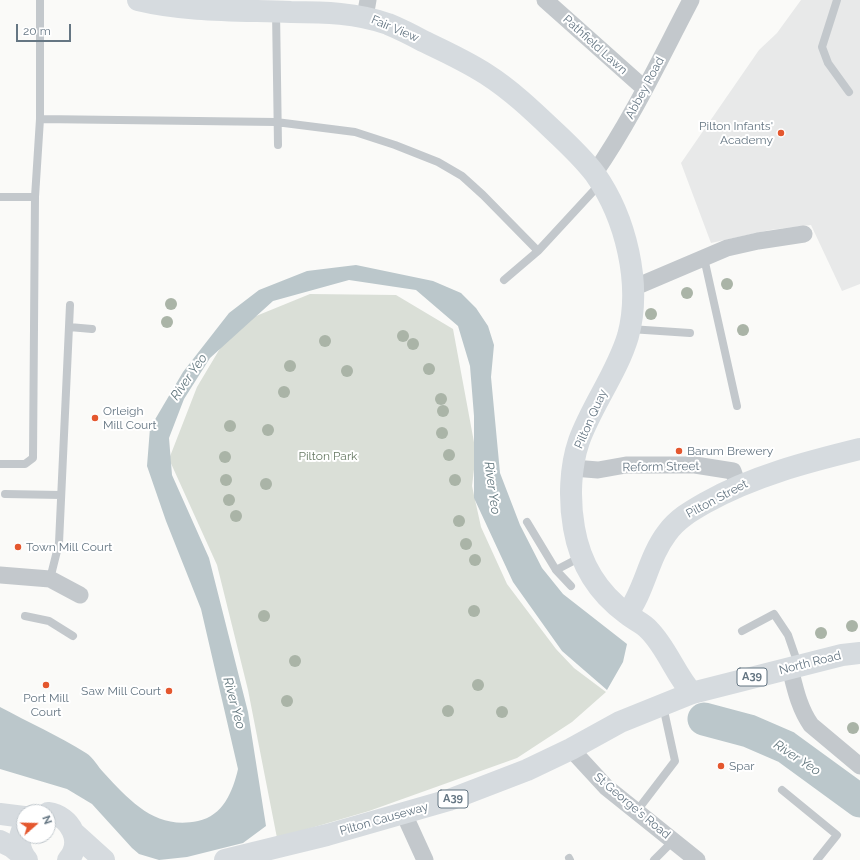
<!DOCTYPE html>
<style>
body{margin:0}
#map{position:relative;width:860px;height:860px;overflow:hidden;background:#fafaf8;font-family:Raleway,sans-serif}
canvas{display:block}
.north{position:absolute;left:16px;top:804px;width:40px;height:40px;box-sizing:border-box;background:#fff;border:1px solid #c1c8cd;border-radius:50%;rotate:70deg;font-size:11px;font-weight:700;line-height:16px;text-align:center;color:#657683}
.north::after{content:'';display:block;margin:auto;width:14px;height:18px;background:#e4572e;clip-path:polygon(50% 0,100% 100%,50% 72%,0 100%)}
.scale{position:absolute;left:16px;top:24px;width:55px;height:18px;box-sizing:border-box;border:2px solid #657683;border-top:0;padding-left:5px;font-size:12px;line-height:14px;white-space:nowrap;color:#657683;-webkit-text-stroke:3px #fff;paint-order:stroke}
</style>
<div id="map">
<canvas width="860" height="860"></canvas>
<div class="north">N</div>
<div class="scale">20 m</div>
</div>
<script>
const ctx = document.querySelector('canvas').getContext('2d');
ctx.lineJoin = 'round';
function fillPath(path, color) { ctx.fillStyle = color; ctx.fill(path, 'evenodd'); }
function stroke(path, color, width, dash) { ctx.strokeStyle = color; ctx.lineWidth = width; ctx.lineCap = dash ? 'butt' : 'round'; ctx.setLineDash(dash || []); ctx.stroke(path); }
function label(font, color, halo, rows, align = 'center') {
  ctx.font = font + ' Raleway,sans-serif'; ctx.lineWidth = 4; ctx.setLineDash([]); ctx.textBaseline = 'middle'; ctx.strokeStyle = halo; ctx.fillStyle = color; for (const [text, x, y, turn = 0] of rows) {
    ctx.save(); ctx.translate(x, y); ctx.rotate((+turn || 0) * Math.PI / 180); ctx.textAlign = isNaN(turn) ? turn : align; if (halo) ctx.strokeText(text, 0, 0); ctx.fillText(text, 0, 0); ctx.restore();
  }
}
const built = new Path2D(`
 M801,0h59v284l-18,7 -31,-66 -41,5 -59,13 -30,-80 78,-113 18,-17z`);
const green = new Path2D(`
 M310,294l86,1 57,34 23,124 -4,33 9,41 26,57 49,65 18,19 32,24 -34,30 -55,36 -148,53 -92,27 -29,-148 -31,-125 -48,-106 28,-72 37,-62z`);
const water = new Path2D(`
 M356,265l77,16 28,12 15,15 12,18 6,19 -3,32 9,96 20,52 22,43 21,26 64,50 -4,18 -16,28 -45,-39 -49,-69 -39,-84v-82l-4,-50 -12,-40 -42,-36 -67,-10 -76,21 -63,57 -26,41 -15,39 3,37 37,83 39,154 18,114 -23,17 -56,14 -28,3 -20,-6 -7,-6 -40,-44 -25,-15 -67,-20v-62c28,15 59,29 86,46 7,4 12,14 18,20 27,29 52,57 94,48 25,-5 35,-30 40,-52l-37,-160 -35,-88 -19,-55 3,-38 33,-56 46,-59 30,-23 48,-19z`);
const river = new Path2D(`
 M704,719l45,12 37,16 74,54`);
const lane = new Path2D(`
 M837,0l-15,47 6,16 21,29
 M276,11l2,134
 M40,119v-119
 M0,197h35
 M704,258l33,148
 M504,280l34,-29 61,-66
 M69,327l23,2
 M630,329l60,4
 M0,464h25l8,-6 2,-261 5,-78 236,3 79,10 40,13 43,17 24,14 21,19 55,56
 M5,494l56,1
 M527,522l29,48 25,-13
 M556,570l15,16
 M50,579l9,-36 11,-238
 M25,616l24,5 24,15
 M742,631l32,-17 14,21 10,29
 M782,790l55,45 -20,25
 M636,812l39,-51 -12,-55
 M569,858l1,2
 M654,860l19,-19`);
const street = new Path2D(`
 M545,0l100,89
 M365,17l3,-17
 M594,174c38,-55 66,-115 97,-174
 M633,288l94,-40 31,-7 46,-7
 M573,468l25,2 28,-5h69l38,6 5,14
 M0,575l50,4 30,16
 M790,668c5,20 9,40 21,57l49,41
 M571,749l35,38 91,73
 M404,814l21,46`);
const secondary = new Path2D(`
 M138,0c50,12 102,10 153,12 33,0 66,1 97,12 12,5 24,11 35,17 21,10 43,20 63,33 25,16 46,36 67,56 15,14 30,28 42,44 31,44 47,110 33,162 -11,37 -36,69 -49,105 -9,26 -10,59 -5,87 6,35 24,65 53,86 7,6 16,9 22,16 18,18 26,44 43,63
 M627,614c18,-24 21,-56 40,-81 10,-14 24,-22 38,-30 48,-27 102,-41 155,-54
 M0,814l24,3
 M0,841l12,6 11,9`);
const primary = new Path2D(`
 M48,813c23,3 36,29 20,47
 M24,826c-6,12 -6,23 3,34
 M73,832l31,28
 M225,860l102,-25 122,-35 78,-30 44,-21 49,-27 72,-29 150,-38 18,-2`);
const trees = [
 [727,284],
 [687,293],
 [171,304],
 [651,314],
 [167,322],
 [743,330],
 [403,336],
 [325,341],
 [413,344],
 [290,366],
 [429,369],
 [347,371],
 [284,392],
 [441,399],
 [443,411],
 [230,426],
 [268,430],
 [442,433],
 [449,455],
 [225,457],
 [226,480],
 [455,480],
 [266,484],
 [229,500],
 [236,516],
 [459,521],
 [466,544],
 [475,560],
 [474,611],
 [264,616],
 [852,626],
 [821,633],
 [295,661],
 [478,685],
 [287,701],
 [448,711],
 [502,712],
 [853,728]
];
const markers = [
 [781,133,4,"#e4572e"],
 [95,418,4,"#e4572e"],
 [679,451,4,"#e4572e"],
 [18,547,4,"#e4572e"],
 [46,685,4,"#e4572e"],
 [169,691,4,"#e4572e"],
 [721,766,4,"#e4572e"]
];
const shields = [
 [752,677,30],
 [453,799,30]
];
const shieldNames = [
 ["A39",752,677],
 ["A39",453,799]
];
const streetNames = [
 ["Fair View",395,29,23],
 ["Pathfield Lawn",595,45,42],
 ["Abbey Road",645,88,-62],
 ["Pilton Quay",591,419,-66],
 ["Reform Street",661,467,-1],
 ["Pilton Street",717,499,-28],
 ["North Road",810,663,-14],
 ["St George's Road",632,806,40],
 ["Pilton Causeway",384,819,-16]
];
const poiNames = [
 ["Pilton Infants'",773,126,"right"],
 ["Academy",773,140,"right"],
 ["Orleigh",103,411],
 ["Mill Court",103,425],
 ["Barum Brewery",687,451],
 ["Town Mill Court",26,547],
 ["Saw Mill Court",161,691,"right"],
 ["Port Mill",46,698,"center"],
 ["Court",46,712,"center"],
 ["Spar",729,766]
];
const parkNames = [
 ["Pilton Park",328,456]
];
const waterNames = [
 ["River Yeo",189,377,-55],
 ["River Yeo",492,488,82],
 ["River Yeo",234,703,75],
 ["River Yeo",797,758,33]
];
fillPath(built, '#e8e9e9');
fillPath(green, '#dadfd7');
fillPath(water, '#bbc7cb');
stroke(river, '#bbc7cb', 33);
stroke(lane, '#c3c8cc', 8);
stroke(street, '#c3c8cc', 17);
stroke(secondary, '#d6dbdf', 22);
stroke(primary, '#d6dbdf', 22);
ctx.fillStyle = '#aab4a7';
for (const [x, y] of trees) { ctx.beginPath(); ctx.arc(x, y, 6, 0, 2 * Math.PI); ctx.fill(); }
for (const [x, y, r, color] of markers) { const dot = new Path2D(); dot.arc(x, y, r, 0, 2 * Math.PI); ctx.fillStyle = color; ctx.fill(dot); stroke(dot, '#fff', 1.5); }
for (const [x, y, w] of shields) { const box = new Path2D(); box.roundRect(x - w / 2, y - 9, w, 18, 3); ctx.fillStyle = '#fff'; ctx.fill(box); stroke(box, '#657683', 1); }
label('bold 11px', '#657683', null, shieldNames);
label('12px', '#657683', '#fff', streetNames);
label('12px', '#657683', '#fff', poiNames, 'left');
label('12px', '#687a64', '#fff', parkNames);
label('italic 13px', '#60757c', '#fff', waterNames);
</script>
